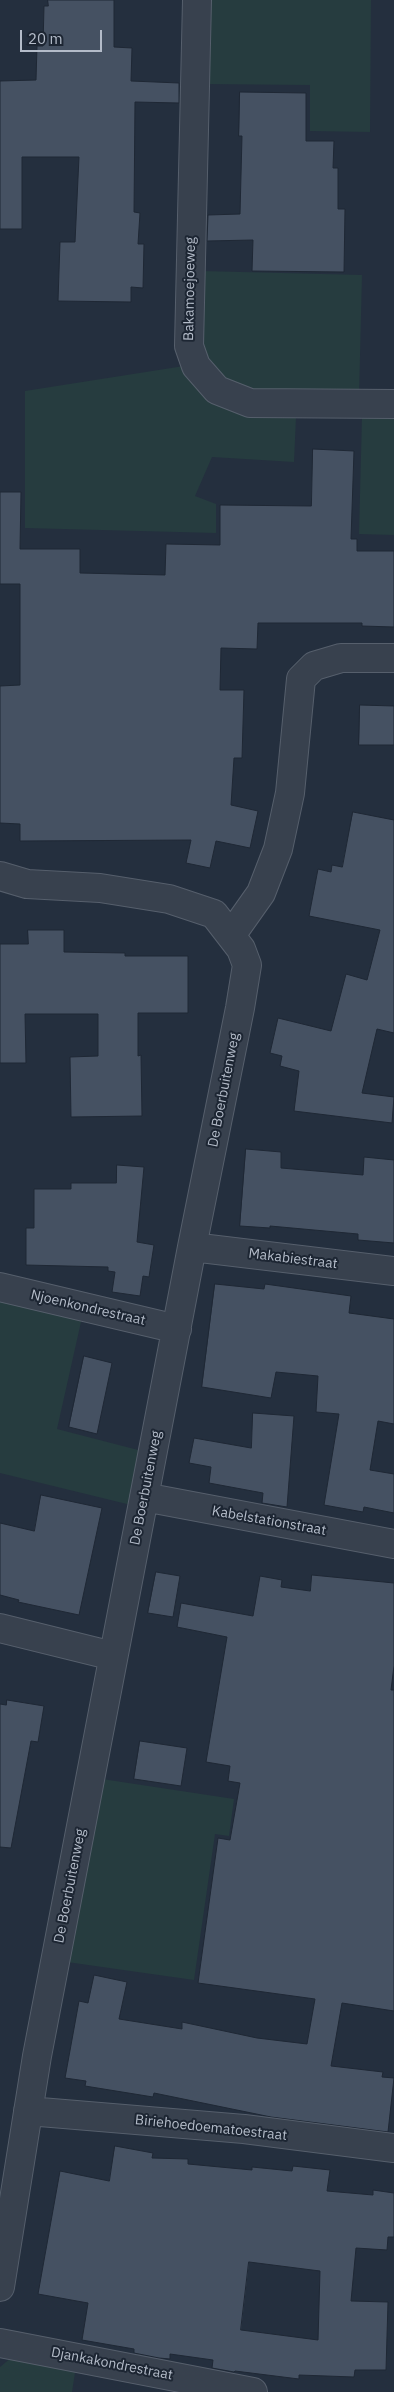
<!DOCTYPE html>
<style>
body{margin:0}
#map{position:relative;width:394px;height:2392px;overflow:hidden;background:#242f3e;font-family:"IBM Plex Sans",sans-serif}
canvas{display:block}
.scale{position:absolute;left:20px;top:30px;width:82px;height:22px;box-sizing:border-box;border:2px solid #b4bcc9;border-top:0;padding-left:6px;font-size:15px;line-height:18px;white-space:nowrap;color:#b4bcc9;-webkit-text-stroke:4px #1d2633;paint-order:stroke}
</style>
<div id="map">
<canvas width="394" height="2392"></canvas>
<div class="scale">20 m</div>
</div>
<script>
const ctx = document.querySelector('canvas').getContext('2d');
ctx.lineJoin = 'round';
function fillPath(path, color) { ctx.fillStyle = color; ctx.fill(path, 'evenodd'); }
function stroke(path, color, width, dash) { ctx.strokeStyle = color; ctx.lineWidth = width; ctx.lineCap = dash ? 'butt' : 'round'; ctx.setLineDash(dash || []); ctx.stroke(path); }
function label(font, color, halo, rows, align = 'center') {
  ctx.font = font + ' "IBM Plex Sans",sans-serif'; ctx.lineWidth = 4; ctx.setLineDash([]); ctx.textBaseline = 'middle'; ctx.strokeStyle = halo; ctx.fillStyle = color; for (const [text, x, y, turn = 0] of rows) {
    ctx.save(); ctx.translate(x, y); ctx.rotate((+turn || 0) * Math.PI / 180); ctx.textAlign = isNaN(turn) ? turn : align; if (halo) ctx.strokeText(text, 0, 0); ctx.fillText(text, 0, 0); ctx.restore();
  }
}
const green = new Path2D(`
 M206,0h165l-1,132 -60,-1v-46l-107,-1z
 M201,271l161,4 -3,122 -117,-4 -32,-25 -11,-33z
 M184,366l74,49 38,2 -2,45 -82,-5 -17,39 21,8v29l-191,-5v-137z
 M362,416h32v119l-35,-1z
 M0,1294l83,19 -26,116 85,22 -11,54 -131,-32z
 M102,1779l132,20 -5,37 -14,-2 -21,146 -127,-18z
 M11,2358l65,8 -4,26h-72v-25z`);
const building = new Path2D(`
 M48,0h66v47l18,1 -1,33 48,2v20l-44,-1 -1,110 6,1 -2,31h6l-1,44 -12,-1v15l-73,-1 2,-59h15l4,-85h-57v72h-22v-148l36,-1 1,-34h6l1,-40h4z
 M240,92l66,1v48h28l-1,27h5v41h7l-1,63 -92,-1 1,-31 -46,1 1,-26 32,-1 2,-78h-3z
 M313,449l41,2 -3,88h6v12h37v76l-32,-1v-3h-104l-1,26 -36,-1 -1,42h24l-2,68h-8l-3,47 27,6 -8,37 -34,-7 -6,27 -24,-5 5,-23 -171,1v-17l-20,-1v-137l20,-1v-101h-20v-92h21l-1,57h60v24l85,2 1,-31 54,1v-40l91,1z
 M360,705l34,1v39h-35z
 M353,812l41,8v213l-17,-4 -15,64 32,4 -2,26 -98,-12 5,-40 -19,-5 2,-10 -12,-3 8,-35 53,13 15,-57 21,6 13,-50 -71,-14 9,-47 13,3 1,-7 10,2z
 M28,930h36v22l61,1v3h63v57h-50v43l3,-1 1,61 -71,1 -1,-60 28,-1v-42h-73l1,49h-26v-119h28z
 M246,1149l35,3v16l82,7 1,-18 30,3v83l-36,-3v-6l-88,-8v2l-30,-2z
 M117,1165l27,2 -7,75 17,3 -5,32 -6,-1 -3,20 -28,-4 3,-20 -7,-1v-4l-82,-2v-37h8v-39h37v-6h45z
 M215,1284l49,5 1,-5 86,12 -2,17 45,6v105l-16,-3 -8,49 24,4v39l-30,-6 -1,5 -39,-7 15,-91 -23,-2 2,-36 -42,-4 -5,26 -69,-11z
 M84,1356l28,7 -15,71 -28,-7z
 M253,1413l41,3 -7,91 -25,-4 1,-10 -54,-10 2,-16 -22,-4 5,-25 57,10z
 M41,1495l61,13 -23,107 -61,-13 1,-2 -19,-5v-72l34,8z
 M156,1572l24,4 -7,41 -25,-4z
 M312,1575l82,8v83l-3,24h3v321l-52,-8 -11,63 52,6 -1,5 12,1 -6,54 -117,-15 -117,-24 -1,4 -68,-11 1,-5 -21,-3 14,-77 9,2 6,-28 33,7 -8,37 63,10v-7l75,16 50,6 8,-45 -117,-16 20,-145 12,2 10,-57 -12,-2 2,-15 -24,-4 21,-125 -50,-10 4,-24 72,13 7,-40 22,4 -1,7 29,4z
 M7,1700l37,6 -6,36 -7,-1 -20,107 -11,-1v-143l6,1z
 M140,1741l47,7 -6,38 -47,-7z
 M115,2146l38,7 -1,5 36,1v5l64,6v-3l40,4 1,-5 37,4 -3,21 46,4v-5l21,3v44h-6l-1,13 -31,-2 -5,53 37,1 -2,68h-31l-1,7 -55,-2v4l-64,-8 -1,1 -22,-4 1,-8 -43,-6v5l-11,-1 -25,-5v-4l-52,-9 6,-37 -50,-9 22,-123 49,10zM249,2262l71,9 -2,69 -77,-10z`);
const minor = new Path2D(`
 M197,0l-8,346 7,20 21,24 33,13 144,1
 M0,876l27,8 73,4 69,11 45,15 27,35 6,16 -7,43 -48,239 -155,809 -37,231
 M232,934l29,-41 17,-44 12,-56 11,-114 13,-13 27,-8h53
 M192,1247l202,24
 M0,1287l177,42
 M144,1497l250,47
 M0,1628l113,28
 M28,2111l216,18 150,19
 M0,2343l253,49`);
const streetNames = [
 ["Bakamoejoeweg",190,289,-89],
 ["De Boerbuitenweg",224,1090,-79],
 ["Makabiestraat",293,1259,7],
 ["Njoenkondrestraat",88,1308,13],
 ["De Boerbuitenweg",146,1488,-79],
 ["Kabelstationstraat",269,1521,10],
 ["De Boerbuitenweg",70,1886,-79],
 ["Biriehoedoematoestraat",211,2128,6],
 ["Djankakondrestraat",112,2364,11]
];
fillPath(green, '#263c3f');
fillPath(building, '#455162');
stroke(building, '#1f2835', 1);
stroke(minor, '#565f6c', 30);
stroke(minor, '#38414e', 28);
label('14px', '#b4bcc9', '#1d2633', streetNames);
</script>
